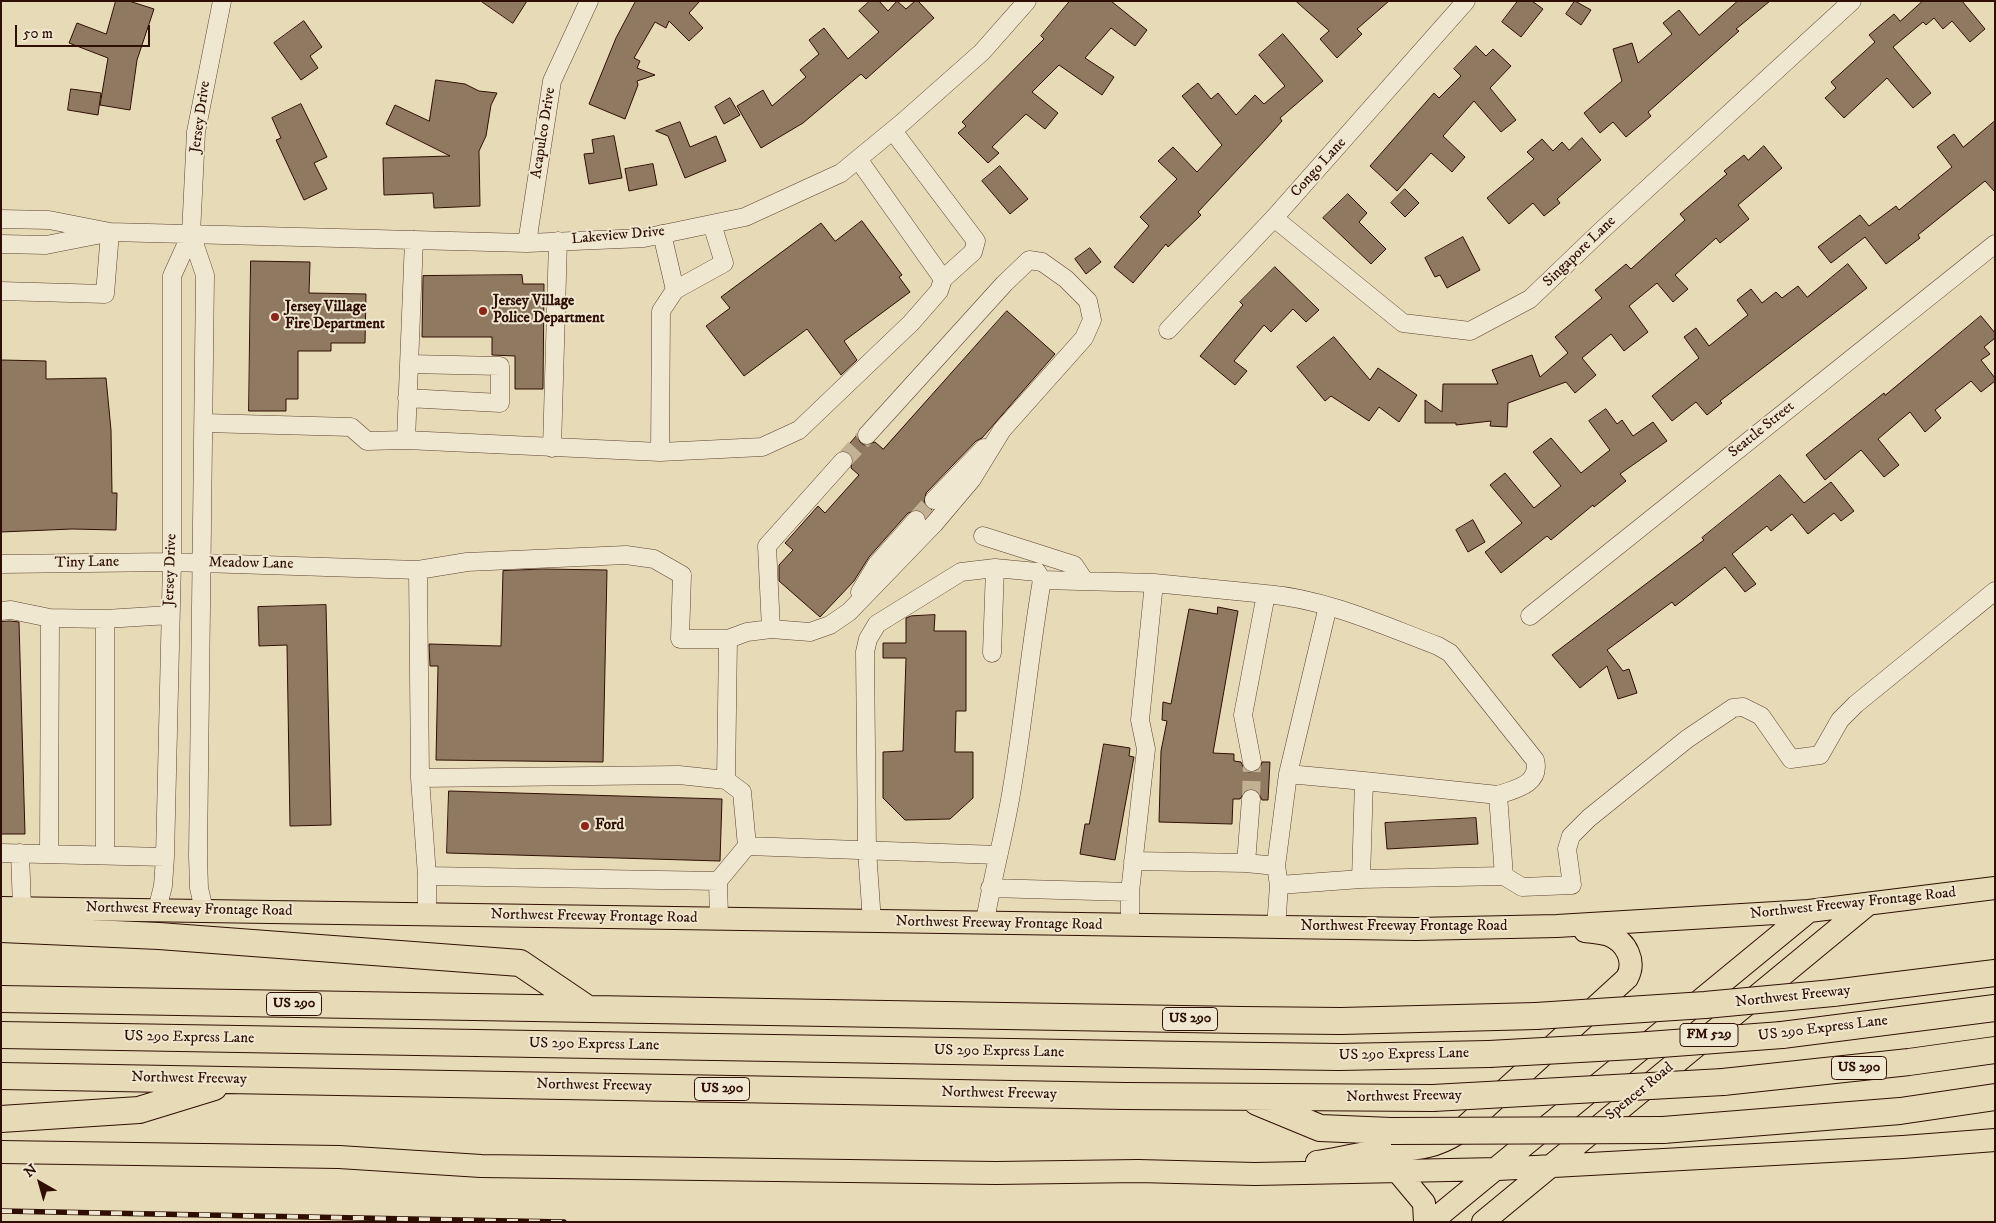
<!DOCTYPE html>
<style>
body{margin:0}
#map{position:relative;width:1996px;height:1223px;overflow:hidden;background:#e7dab7;font-family:"IM FELL DW Pica",serif}
canvas{display:block}
.frame{position:absolute;inset:0;border:2px solid #2f0f03;pointer-events:none}
.north{position:absolute;left:15px;top:1158px;width:50px;height:50px;-webkit-text-stroke:4px #efe7d0;paint-order:stroke;rotate:322deg;font-size:14px;font-weight:700;line-height:20px;text-align:center;color:#2f0f03}
.north::after{content:'';display:block;margin:auto;width:18px;height:22px;background:#2f0f03;clip-path:polygon(50% 0,100% 100%,50% 72%,0 100%)}
.scale{position:absolute;left:15px;top:25px;width:135px;height:22px;box-sizing:border-box;border:2px solid #2f0f03;border-top:0;padding-left:6px;font-size:15px;line-height:18px;white-space:nowrap;color:#2f0f03;-webkit-text-stroke:4px #efe7d0;paint-order:stroke}
</style>
<div id="map">
<canvas width="1996" height="1223"></canvas>
<div class="frame"></div>
<div class="north">N</div>
<div class="scale">50 m</div>
</div>
<script>
const ctx = document.querySelector('canvas').getContext('2d');
ctx.lineJoin = 'round';
function fillPath(path, color) { ctx.fillStyle = color; ctx.fill(path, 'evenodd'); }
function stroke(path, color, width, dash) { ctx.strokeStyle = color; ctx.lineWidth = width; ctx.lineCap = dash ? 'butt' : 'round'; ctx.setLineDash(dash || []); ctx.stroke(path); }
function label(font, color, halo, rows, align = 'center') {
  ctx.font = font + ' "IM FELL DW Pica",serif'; ctx.lineWidth = 4; ctx.setLineDash([]); ctx.textBaseline = 'middle'; ctx.strokeStyle = halo; ctx.fillStyle = color; for (const [text, x, y, turn = 0] of rows) {
    ctx.save(); ctx.translate(x, y); ctx.rotate((+turn || 0) * Math.PI / 180); ctx.textAlign = isNaN(turn) ? turn : align; if (halo) ctx.strokeText(text, 0, 0); ctx.fillText(text, 0, 0); ctx.restore();
  }
}
const building = new Path2D(`
 M116,1h13l25,8 -17,51 -7,50 -30,-5 8,-47 -39,-15 8,-20 29,11z
 M481,1h46l-14,22z
 M636,1h64l-11,12 14,15 -14,13 -20,-20 -3,7 -11,-6 -21,36 6,3 -3,7 18,7 -18,6 1,4 -13,34 -36,-15 27,-66z
 M870,1h9l9,10 9,-10 9,8 9,-8h3l16,17 -68,61 -5,-5 -58,49 -42,25 -24,-42 26,-16 9,16 34,-29 -6,-7 19,-16 -10,-14 15,-12 24,31 31,-27 -20,-21z
 M1070,1h41l36,29 -12,16 -24,-18 -26,30 29,19 -12,18 -43,-30 -27,27 26,21 -13,16 -19,-15 -34,33 7,6 -11,10 -30,-30 8,-7 -4,-4 82,-83 -3,-3z
 M1296,1h93l-32,28 5,5 -25,24 -17,-19 9,-8z
 M1518,1h14l11,8 -22,28 -19,-15z
 M1575,1l16,9 -10,15 -15,-11z
 M1738,1h32l-34,28 3,2 -91,81 3,4 -25,21 -13,-15 -13,11 -16,-20 38,-32 -9,-32 19,-6 6,20 34,-29 -9,-11 16,-13 20,25z
 M1923,1h39l23,28 -15,13 -18,-21 -9,8 -9,-11 -8,7 -3,-3 -30,25 38,46 -18,15 -26,-30 -43,40 -19,-20 11,-10 -5,-6 44,-40 -6,-7 25,-21 6,7z
 M304,21l18,26 -12,9 8,12 -17,12 -27,-37z
 M1283,34l40,47 -43,37 2,3 -16,18 -68,73 3,3 -33,32 -2,-3 -33,39 -19,-16 35,-41 -9,-9 37,-38 -19,-18 15,-14 24,25 25,-27 -40,-49 16,-13 13,16 7,-6 18,22 19,-20 9,9 21,-18 -26,-31z
 M1476,46l10,10 7,-7 18,17 -21,22 26,32 -15,12 -27,-31 -31,35 22,21 -13,15 -21,-19 -34,38 -27,-25 64,-73 5,5 22,-22 -7,-7z
 M436,80l29,4 14,7 18,2 -6,12 -5,31 -7,15 1,55 -46,2 -1,-15 -49,2 -1,-37 67,-2 -64,-32 9,-19 34,16z
 M71,89l30,4 -3,22 -30,-5z
 M730,98l10,17 -16,9 -9,-17z
 M301,104l26,53 -13,6 13,26 -23,11 -28,-60 5,-2 -9,-20z
 M1995,121v71l-10,-11 -67,54 2,3 -34,26 -21,-27 -34,26 -13,-16 42,-32 9,11 27,-20 3,4 53,-43 -15,-20 17,-13 9,13z
 M680,122l10,25 26,-11 10,25 -41,17 -17,-42 -12,-5z
 M614,136l8,42 -33,6 -5,-30 10,-1 -2,-13z
 M1582,138l19,22 -44,39 3,4 -16,13 -11,-13 -24,21 -22,-26 47,-39 -7,-7 15,-13 11,12 9,-9 7,8z
 M1764,146l18,22 -44,37 11,14 -29,24 -4,-5 -41,37 13,14 -15,13 -16,-19 -28,23 19,26 -24,19 -13,-17 -29,24 14,17 -21,18 -9,-11 -58,21 -1,24 -17,-1 1,-5 -35,4v-2h-31v-23l17,12 1,-28h55l-6,-14 40,-15 8,22 28,-24 -13,-16 47,-39 -7,-8 31,-26 5,5 54,-49 -5,-6 47,-40 -3,-3 20,-16 4,5z
 M653,164l4,21 -28,6 -4,-22z
 M1000,166l28,33 -18,15 -28,-33z
 M1405,189l14,14 -14,14 -14,-14z
 M1348,194l19,19 -8,9 27,27 -15,15 -48,-46z
 M862,221l40,54 -3,2 11,15 -66,49 13,19 -16,15 -34,-46 -63,47 -38,-50 24,-18 -9,-11 100,-74 14,18z
 M1463,237l17,33 -33,18 -7,-13 -5,2 -10,-19z
 M1090,248l11,14 -15,12 -11,-15z
 M251,261l59,1 -1,31 57,1 -1,49h-34v8h-33v48h-12v12h-37z
 M1848,264l19,24 -147,113 2,2 -15,12 -11,-13 -24,19 -20,-25 47,-38 -15,-21 12,-9 13,18 39,-31 -11,-15 14,-11 11,14 14,-11 6,6 16,-12 9,11z
 M1275,267l44,43 -13,12 -13,-13 -22,23 -7,-7 -30,36 13,10 -12,14 -35,-29 43,-51 -3,-3z
 M522,275l1,9h21l-1,105h-28v-33l-23,-1v-18h-70l1,-61z
 M1007,311l48,43 -73,84 -6,3 -50,52 -2,10 8,7 -6,7 -7,-7 -11,3 -39,44 -15,24 -34,36 -41,-36v-16l14,-15 -8,-7 33,-37 7,7 34,-38 -8,-7 2,-11 -3,-4 -7,-2 14,-16 3,7 4,3 11,-3 8,7z
 M1981,316l14,17v5l-11,9 6,7 -9,6 14,18v3l-14,11 -10,-11 -36,29 6,8 -16,14 -15,-20 -32,27 21,26 -15,12 -23,-27 -36,30 -19,-25 78,-62 1,2z
 M1334,337l36,43 8,-12 39,27 -18,27 -20,-15 -10,14 -38,-25 -6,5 -28,-34z
 M1,360l45,1v18l60,-1 5,52 1,63h5l-1,37 -44,-1 -71,3z
 M1606,409l11,15 5,-4 11,16 20,-14 14,19 -47,33 6,7 -32,26 -1,-2 -42,35 -4,-4 -46,37 -16,-21 37,-29 -32,-38 15,-12 29,35 27,-22 -28,-34 18,-14 30,35 29,-23 -21,-29z
 M1780,475l24,28 27,-21 23,29 -13,10 -7,-8 -26,21 -16,-20 -21,17 -4,-5 -35,28 24,30 -11,8 -20,-25 -50,39 -3,-4 -65,48 16,21 6,-2 8,24 -19,6 -11,-33 -27,22 -28,-33 152,-115 -2,-2z
 M1473,520l12,22 -17,10 -12,-22z
 M543,569l64,1 -4,192 -167,-2 2,-94h-8l-1,-22 72,2 2,-75z
 M326,605l5,220 -41,1 -3,-181 -28,1 -1,-39z
 M1218,607l20,4 -25,142 21,1v7l7,1 3,7 5,3 10,-2 3,-8h8l-2,38h-6l-5,-10h-11l-6,9h-7l-1,25 -73,-2 2,-71 6,-30 -5,-1 1,-18 8,2 18,-95 28,5z
 M935,615l-1,16h32v80h-10l-1,41h18v46l-23,21 -45,1 -22,-22v-46l20,-1 3,-93h-23v-15h23v-25l5,-2z
 M10,621l9,1 6,212h-24v-212z
 M1104,744l26,4 -1,8 5,1 -19,103 -35,-6 5,-30h4z
 M449,791l273,8 -2,62 -273,-8z
 M1476,818l2,26 -91,5 -2,-26z`);
const minorTunnel = new Path2D(`
 M843,461l24,-26
 M916,520l18,-20
 M1251,799l1,-37`);
const minor = new Path2D(`
 M858,159l85,120
 M1274,218l129,105 67,8 60,-32 71,-68 251,-230
 M1,219l48,1 61,12 417,11 117,-5 101,-21 96,-44 62,-51 79,-70 45,-51
 M191,234l14,41 -7,581 1,32 5,22
 M662,234l13,56 -14,21 -1,141 102,-5 37,-17 112,-107 28,-32 4,-12 30,-27 3,-11 -83,-110
 M414,240l-8,200 254,12
 M527,243l25,-162 37,-80
 M1,244l45,1 56,-11
 M675,290l49,-27 -12,-39
 M1,291l104,3 5,-62
 M1168,330l106,-112 192,-217
 M407,398l93,5v-37l-91,-2
 M204,423l147,4 16,14 39,-1
 M552,448l6,-207
 M843,461l-76,85 4,83 39,3 20,-7 19,-13 85,-88 38,-45 30,-49 82,-92 8,-18 -4,-19 -22,-22 -24,-17 -13,-2 -25,24 -137,151
 M934,500l50,-52
 M983,536l91,29 10,15
 M1,564l171,-2 246,8 49,-8 159,-7 28,4 28,16 -2,64h48
 M418,570l2,208 7,98v38
 M1042,580l112,3 -14,137 6,29 -16,143v34
 M1154,583l112,11
 M860,592l17,-28 39,-44
 M1,611l10,-1 39,8
 M1530,616l465,-372
 M992,653l3,-85
 M1252,762l-9,-47 23,-121c60,5 116,31 172,52l12,7 85,107c6,24 -19,29 -37,35
 M1288,774l76,7
 M420,778l259,-3 47,5
 M1251,799l-5,64 30,3 3,19 -3,43
 M747,846l251,9
 M1,853l164,4
 M20,853l2,54
 M49,854l1,-236 55,1
 M105,855v-236l65,-4
 M1133,861l113,2
 M1276,866l12,-92 40,-168
 M427,876l291,5
 M1504,876l18,11 50,-2 -5,-36 4,-13 18,-18 98,-79 46,-31 10,-1 18,9 30,43 29,-4 20,-35 16,-16 139,-113
 M1279,885l82,-6 143,-3 -6,-81 -134,-14 -3,98
 M990,888l140,4
 M157,910l6,-24 2,-29 7,-295v-286l19,-42 5,-102 26,-131
 M719,918l-1,-37 29,-35 -5,-54 -16,-12 2,-141 19,-7 24,-3
 M872,922l-5,-72 -2,-198 3,-13 9,-15 84,-52 34,-4 42,4 5,8c-12,69 -18,138 -30,208 -7,45 -20,89 -27,134`);
const major = new Path2D(`
 M1,908l1415,21 141,-3 252,-15 186,-23
 M1,1152l338,5 142,9 515,7 142,-2 117,3 243,-5 405,-22 92,-7
 M1317,1162c20,-3 39,-8 59,-10 32,-4 52,0 82,-19l169,-155c9,-16 0,-36 -18,-43 -7,-2 -17,-3 -24,-4
 M1398,1172l26,31 1,19
 M1431,1222l378,-311
 M1483,1222l384,-317`);
const highway = new Path2D(`
 M1,929l158,7 361,27 68,46
 M1833,993l162,-20
 M1,999l1240,21 100,1 195,-5
 M1,1035l1188,20 150,2 150,-3
 M1782,1035l213,-27
 M1,1076l1124,20 308,2
 M1723,1082l186,-20 86,-12
 M1257,1102l63,26 71,3
 M1,1119l138,-9 75,-23
 M1663,1130l237,-19 95,-14`);
const rail = new Path2D(`
 M1,1211l563,11`);
const highwayBridge = new Path2D(`
 M1536,1016l169,-11 128,-12
 M1489,1054l145,-8 148,-11
 M1433,1098l290,-16
 M1391,1131l272,-1`);
const markers = [
 [483,311,5,"#8f2418"],
 [275,317,5,"#8f2418"],
 [585,826,5,"#8f2418"]
];
const shields = [
 [294,1004,55],
 [1190,1019,55],
 [1709,1035,58],
 [1859,1068,55],
 [722,1089,55]
];
const shieldNames = [
 ["US 290",294,1004],
 ["US 290",1190,1019],
 ["FM 529",1709,1035],
 ["US 290",1859,1068],
 ["US 290",722,1089]
];
const streetNames = [
 ["Jersey Drive",201,117,-82],
 ["Acapulco Drive",544,133,-81],
 ["Congo Lane",1319,168,-48],
 ["Lakeview Drive",618,236,-5],
 ["Singapore Lane",1580,252,-44],
 ["Seattle Street",1762,430,-39],
 ["Tiny Lane",87,563,-1],
 ["Meadow Lane",251,564,1],
 ["Jersey Drive",171,570,-88],
 ["Northwest Freeway Frontage Road",1853,904,-6],
 ["Northwest Freeway Frontage Road",189,910,1],
 ["Northwest Freeway Frontage Road",594,917,1],
 ["Northwest Freeway Frontage Road",999,924,1],
 ["Northwest Freeway Frontage Road",1404,927],
 ["Northwest Freeway",1793,997,-6],
 ["US 290 Express Lane",1823,1029,-7],
 ["US 290 Express Lane",189,1038,1],
 ["US 290 Express Lane",594,1045,1],
 ["US 290 Express Lane",999,1052,1],
 ["US 290 Express Lane",1404,1055,-1],
 ["Northwest Freeway",189,1079,1],
 ["Northwest Freeway",594,1086,1],
 ["Spencer Road",1640,1092,-39],
 ["Northwest Freeway",999,1094,1],
 ["Northwest Freeway",1404,1097,-1]
];
const poiNames = [
 ["Jersey Village",493,302],
 ["Police Department",493,319],
 ["Jersey Village",285,308],
 ["Fire Department",285,325],
 ["Ford",595,826]
];
fillPath(building, '#8f7961');
stroke(building, '#2f0f03', 1);
stroke(minorTunnel, '#c2b193', 18, [18, 9]);
stroke(minor, '#5d4230', 19);
stroke(major, '#2f0f03', 24);
stroke(highway, '#2f0f03', 28);
stroke(minor, '#efe7d0', 18);
stroke(major, '#e7dab7', 22);
stroke(highway, '#e7dab7', 26);
stroke(rail, '#2f0f03', 5.5);
stroke(rail, '#efe7d0', 4, [11]);
stroke(highwayBridge, '#2f0f03', 28, []);
stroke(highwayBridge, '#e7dab7', 26);
for (const [x, y, r, color] of markers) { const dot = new Path2D(); dot.arc(x, y, r, 0, 2 * Math.PI); ctx.fillStyle = color; ctx.fill(dot); stroke(dot, '#efe7d0', 2); }
for (const [x, y, w] of shields) { const box = new Path2D(); box.roundRect(x - w / 2, y - 11.5, w, 23, 4); ctx.fillStyle = '#efe7d0'; ctx.fill(box); stroke(box, '#2f0f03', 1); }
label('bold 14px', '#2f0f03', null, shieldNames);
label('15px', '#2f0f03', '#efe7d0', streetNames);
label('bold 15px', '#2f0f03', '#efe7d0', poiNames, 'left');
</script>
